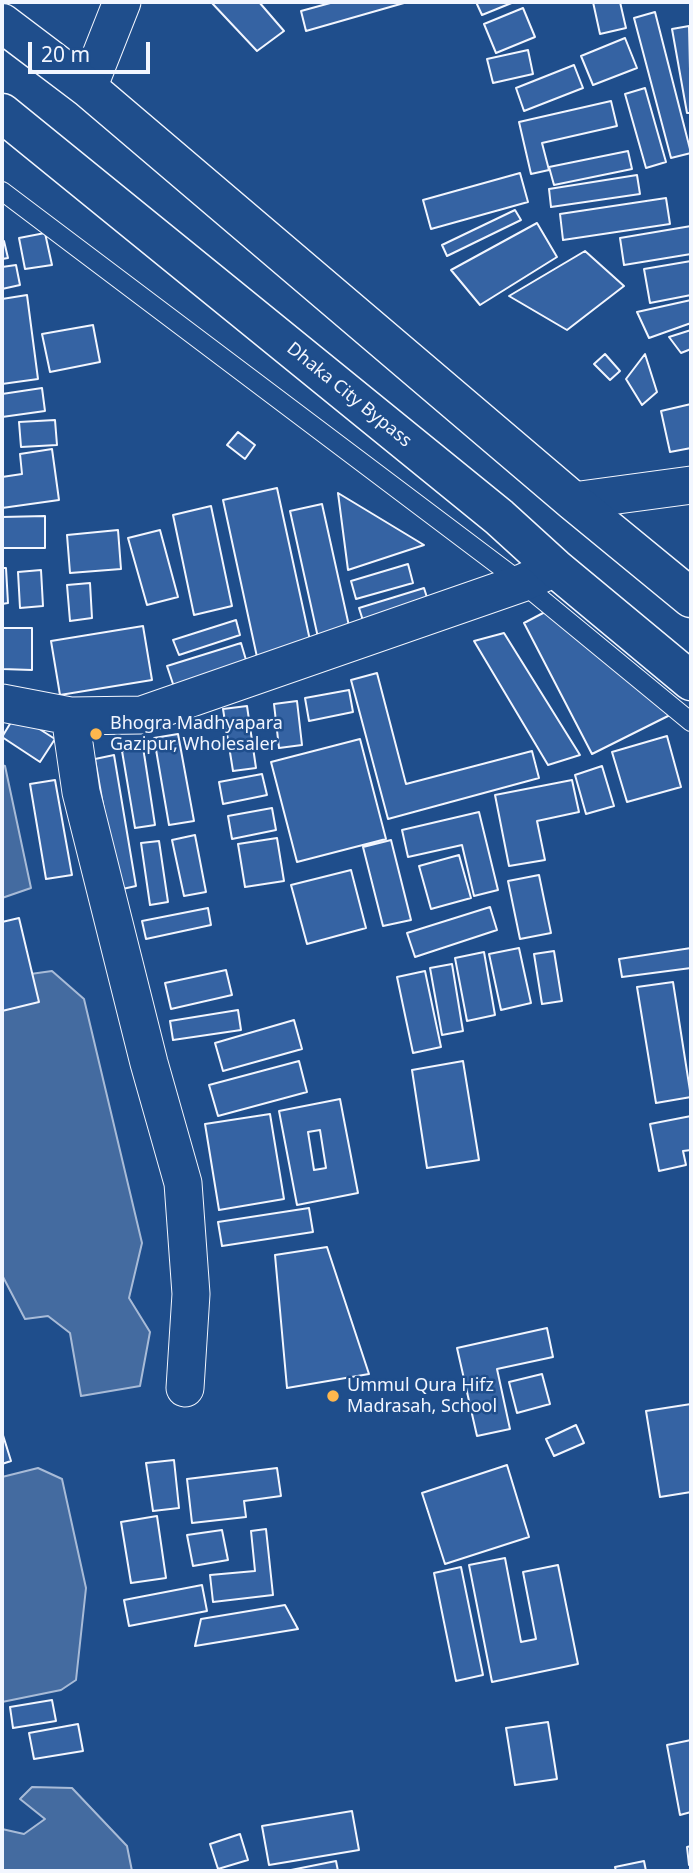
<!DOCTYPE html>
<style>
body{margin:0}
#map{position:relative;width:693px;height:1873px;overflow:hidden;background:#1f4e8c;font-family:"Noto Sans",sans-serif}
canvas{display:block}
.frame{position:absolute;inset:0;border:4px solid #f2f6ff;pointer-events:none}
.scale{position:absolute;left:28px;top:42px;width:122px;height:32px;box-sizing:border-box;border:4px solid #f2f6ff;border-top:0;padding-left:9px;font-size:21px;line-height:24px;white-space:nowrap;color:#f2f6ff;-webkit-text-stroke:5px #1f4e8c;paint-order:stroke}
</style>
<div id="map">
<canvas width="693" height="1873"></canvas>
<div class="frame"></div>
<div class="scale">20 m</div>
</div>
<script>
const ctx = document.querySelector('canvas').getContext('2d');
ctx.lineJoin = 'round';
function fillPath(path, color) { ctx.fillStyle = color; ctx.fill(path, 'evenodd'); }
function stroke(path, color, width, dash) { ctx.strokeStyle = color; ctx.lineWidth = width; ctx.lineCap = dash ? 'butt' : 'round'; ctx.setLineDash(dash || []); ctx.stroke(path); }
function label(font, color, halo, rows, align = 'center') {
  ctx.font = font + ' "Noto Sans",sans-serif'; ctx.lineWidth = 5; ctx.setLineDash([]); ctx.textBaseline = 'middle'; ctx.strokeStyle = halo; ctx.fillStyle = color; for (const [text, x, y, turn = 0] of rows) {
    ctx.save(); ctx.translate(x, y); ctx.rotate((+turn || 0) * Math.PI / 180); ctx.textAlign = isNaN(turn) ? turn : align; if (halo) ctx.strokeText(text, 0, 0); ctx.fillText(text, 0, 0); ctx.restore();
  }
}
const water = new Path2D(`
 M2,765l3,1 26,122 -29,10z
 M52,971l32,28 58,244 -13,55 21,34 -10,54 -59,10 -11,-63 -22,-17 -23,3 -23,-44v-297z
 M38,1468l24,11 24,109 -10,92 -15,10 -59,12v-225z
 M32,1787l40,1 55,58 5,25h-130v-42l22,5 21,-15 -25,-20z`);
const building = new Path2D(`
 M211,2h48l25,29 -27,20z
 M334,2h70v1l-98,28 -5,-20z
 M476,2h38l-32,13z
 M593,2h27l6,26 -26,6z
 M523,8l12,29 -39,16 -12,-29z
 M655,12l36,141 -20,5 -37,-140z
 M689,26l2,87h-4l-15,-84z
 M625,38l12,30 -44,17 -12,-29z
 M528,50l5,24 -40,9 -6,-24z
 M574,65l9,23 -59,23 -8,-23z
 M645,88l21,74 -20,6 -21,-74z
 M611,101l6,25 -75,17 7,27 -18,4 -12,-52z
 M628,151l4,18 -78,16 -5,-18z
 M520,173l8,29 -97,27 -8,-29z
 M637,175l3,19 -89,13 -2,-18z
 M666,198l4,26 -107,16 -3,-26z
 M515,210l6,10 -74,36 -5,-11z
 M537,223l20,34 -77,48 -29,-35z
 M691,226v28l-67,11 -4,-27z
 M45,233l7,32 -27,4 -6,-31z
 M2,241h2l4,17 -6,1z
 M585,251l39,35 -57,44 -58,-34z
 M691,261v34l-41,8 -6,-34z
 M16,265l4,20 -18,4v-22z
 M27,295l11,84 -36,5v-85z
 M691,300v23l-42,15 -12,-26z
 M93,325l7,37 -50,10 -8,-38z
 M691,330v19l-10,4 -12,-16z
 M605,354l15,17 -10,9 -16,-16z
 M645,354l12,38 -15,13 -16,-26z
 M42,388l3,23 -43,6v-23z
 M691,404v44l-21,4 -9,-41z
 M55,420l2,25 -36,2 -2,-25z
 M238,432l17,13 -10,14 -18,-14z
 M52,449l7,51 -57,8v-31l20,-3 -2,-20z
 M277,488l34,157 -54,12 -34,-157z
 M338,493l86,52 -76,25z
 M322,504l29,131 -32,7 -29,-131z
 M211,506l21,100 -38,9 -21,-100z
 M45,516v32h-43v-31z
 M118,530l3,39 -51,4 -3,-38z
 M160,530l18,67 -31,8 -19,-67z
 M408,564l5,19 -57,16 -5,-18z
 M2,568h4l2,35 -6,1z
 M41,570l2,36 -23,2 -2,-36z
 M90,583l2,35 -22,3 -3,-36z
 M424,588l6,19 -65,20 -6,-19z
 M545,612l125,103 -78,39 -68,-131z
 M236,620l4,15 -61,20 -6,-15z
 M143,626l9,54 -92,15 -9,-54z
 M2,628h30v42l-30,-1z
 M504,633l76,122 -32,10 -74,-124z
 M241,643l8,27 -73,23 -9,-27z
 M377,673l29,111 126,-33 7,27 -151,41 -37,-139z
 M349,690l4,22 -44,9 -4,-23z
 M297,701l5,44 -23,3 -5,-44z
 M247,706l9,62 -23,3 -10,-62z
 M16,714l39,25 -15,23 -38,-25z
 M178,734l16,87 -25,4 -15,-87z
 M667,736l14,51 -54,15 -15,-50z
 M360,739l26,100 -89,23 -26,-100z
 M143,747l12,78 -20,3 -13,-77z
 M114,755l22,131 -18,4 -23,-131z
 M602,766l12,40 -28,8 -11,-39z
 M262,774l5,21 -44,9 -4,-22z
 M55,780l17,95 -26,4 -16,-95z
 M572,780l7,32 -42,9 8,39 -36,6 -14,-71z
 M272,808l4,22 -44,9 -4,-23z
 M479,812l19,78 -24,6 -12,-51 -54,12 -6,-27z
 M195,835l11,57 -22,4 -12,-56z
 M277,838l7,43 -39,6 -7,-43z
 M391,840l20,80 -28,6 -20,-79z
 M159,841l9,61 -18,3 -9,-62z
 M459,855l12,43 -40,11 -12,-43z
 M351,870l15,58 -59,16 -16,-59z
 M539,875l12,58 -31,6 -12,-58z
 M490,907l7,23 -82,27 -8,-24z
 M208,908l3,17 -65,14 -4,-18z
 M19,918l20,84 -37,9v-89z
 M519,948l12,55 -30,7 -12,-56z
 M691,948v20l-69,9 -3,-18z
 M554,951l8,50 -20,3 -8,-50z
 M484,952l11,63 -28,6 -12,-63z
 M452,964l11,67 -21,4 -12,-67z
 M226,970l6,25 -61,14 -6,-26z
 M425,971l16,76 -28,6 -16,-76z
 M673,982l18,115 -35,6 -19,-116z
 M238,1010l3,20 -68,10 -3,-19z
 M294,1020l8,29 -79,22 -8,-28z
 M299,1061l8,31 -89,24 -9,-31z
 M463,1061l16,99 -52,8 -15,-98z
 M340,1099l18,94 -61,12 -18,-94zM320,1130l6,38 -12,2 -6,-38z
 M270,1114l14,85 -65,11 -14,-86z
 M691,1116v34l-8,1 3,14 -27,6 -9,-47z
 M309,1208l4,24 -91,14 -4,-24z
 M327,1247l42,127 -82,14 -12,-133z
 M547,1328l6,29 -56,12 13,60 -33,7 -20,-88z
 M542,1374l8,30 -33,9 -8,-31z
 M691,1404v88l-31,5 -14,-86z
 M576,1425l8,18 -30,13 -8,-17z
 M2,1432l9,29 -9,3z
 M174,1460l5,48 -26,3 -7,-48z
 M507,1465l22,72 -84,27 -23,-71z
 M277,1468l4,28 -37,5 2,16 -54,6 -5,-44z
 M157,1516l9,62 -35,5 -10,-61z
 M266,1529l7,66 -60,7 -3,-27 45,-4 -4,-40z
 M222,1530l6,30 -35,6 -6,-31z
 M505,1558l16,84 15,-3 -13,-67 35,-7 20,99 -86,18 -23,-117z
 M461,1567l22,108 -27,6 -22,-108z
 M202,1585l5,26 -78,15 -5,-26z
 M285,1605l13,24 -103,17 6,-27z
 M52,1700l4,21 -43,7 -3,-21z
 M548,1722l9,57 -42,6 -9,-57z
 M78,1724l5,27 -49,8 -5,-26z
 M691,1740v72l-11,3 -13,-70z
 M352,1811l7,39 -90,15 -7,-39z
 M240,1834l8,26 -30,9 -8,-25z
 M691,1846v19h-2l-2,-18z
 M336,1861l2,10h-52z
 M644,1861l2,10h-30l-1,-4z`);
const lane = new Path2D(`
 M2,191l520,392 169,139`);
const street = new Path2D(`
 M88,88l34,-86
 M573,501l118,-16
 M2,703l68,13 72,-1 380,-132 33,-15
 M70,716l11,76 68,271 34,120 8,111 -6,94`);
const highway = new Path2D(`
 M2,23l86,65 485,413 118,97
 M2,113l497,404 56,51 136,113`);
const markers = [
 [96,734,7,"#ffb74d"],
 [333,1396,7,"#ffb74d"]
];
const streetNames = [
 ["Dhaka City Bypass",349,395,39]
];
const poiNames = [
 ["Bhogra Madhyapara",110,724],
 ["Gazipur, Wholesaler",110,745],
 ["Ummul Qura Hifz",347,1386],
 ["Madrasah, School",347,1407]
];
fillPath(water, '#446ba0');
stroke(water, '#a8bbd7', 2);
fillPath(building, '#3563a3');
stroke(building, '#f2f6ff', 2);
stroke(lane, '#f2f6ff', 20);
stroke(street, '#f2f6ff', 39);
stroke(highway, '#f2f6ff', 41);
stroke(lane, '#1f4e8c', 18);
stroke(street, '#1f4e8c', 37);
stroke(highway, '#1f4e8c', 38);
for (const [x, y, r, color] of markers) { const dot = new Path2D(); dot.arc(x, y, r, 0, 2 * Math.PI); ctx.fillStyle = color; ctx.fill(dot); stroke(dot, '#1f4e8c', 2.5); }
label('18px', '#f2f6ff', '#1f4e8c', streetNames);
label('18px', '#f2f6ff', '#1f4e8c', poiNames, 'left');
</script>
